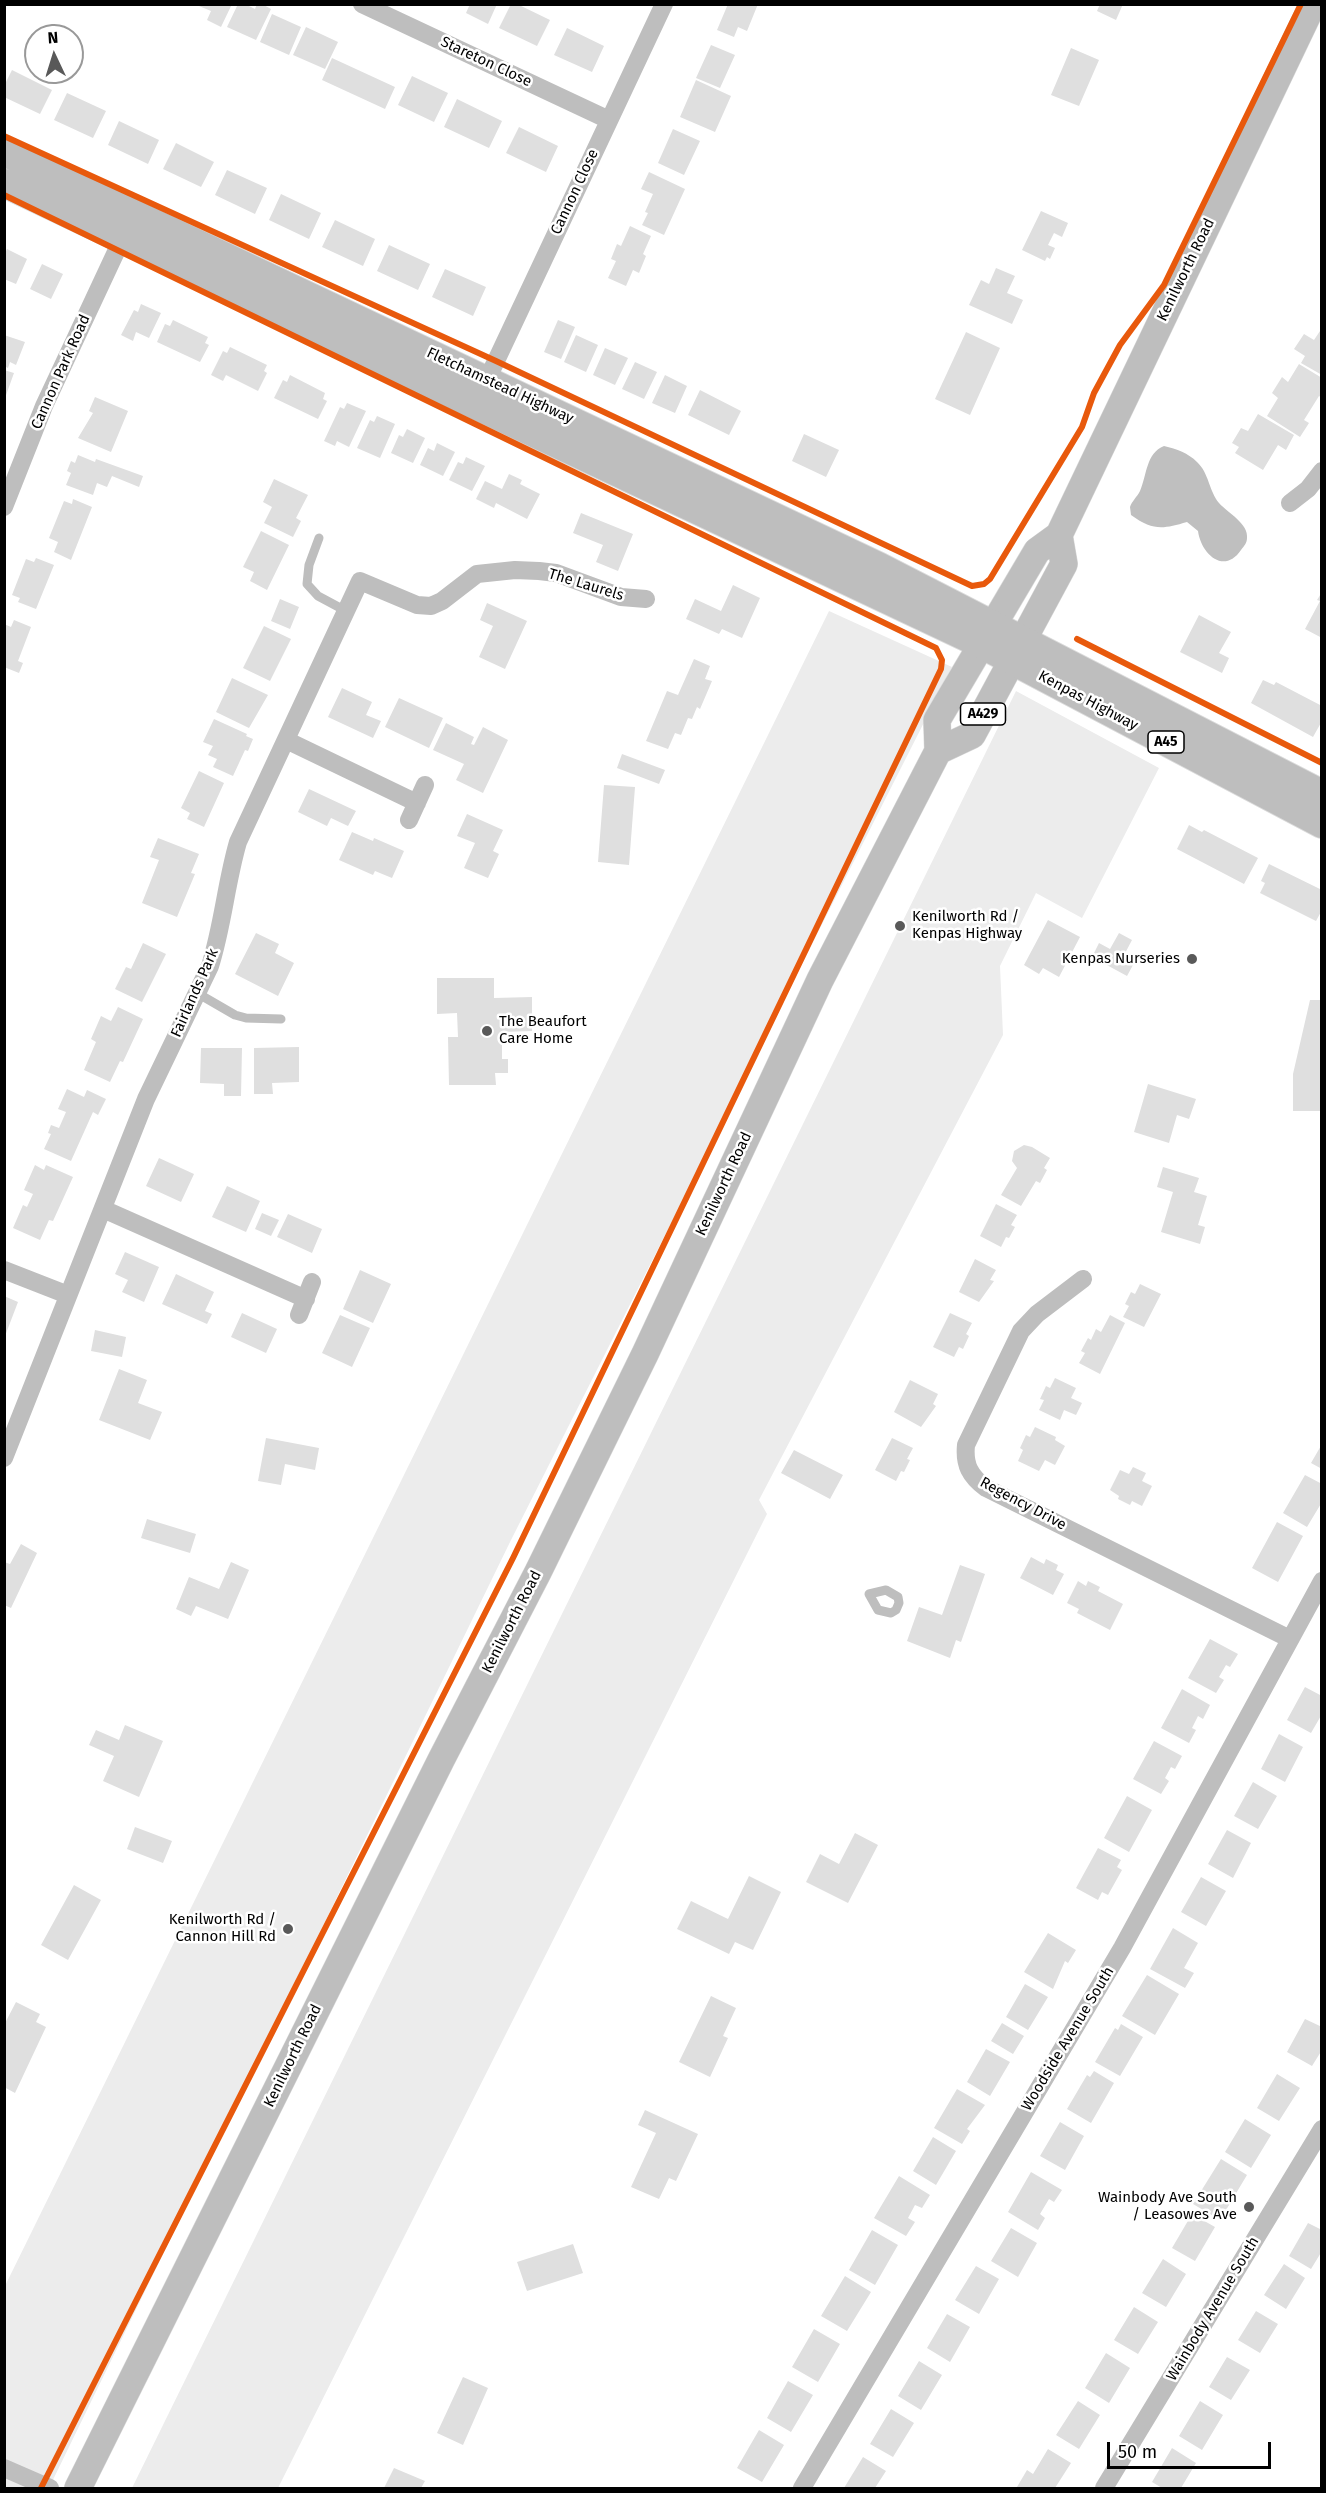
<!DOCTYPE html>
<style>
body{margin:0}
#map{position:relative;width:1326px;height:2493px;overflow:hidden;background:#fff;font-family:"Fira Sans",sans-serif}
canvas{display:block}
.frame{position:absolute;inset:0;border:6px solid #000;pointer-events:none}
.north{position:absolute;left:24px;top:24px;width:60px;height:60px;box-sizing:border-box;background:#fff;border:2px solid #999;border-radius:50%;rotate:356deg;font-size:16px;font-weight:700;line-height:24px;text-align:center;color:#000}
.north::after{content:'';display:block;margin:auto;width:21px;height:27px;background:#595959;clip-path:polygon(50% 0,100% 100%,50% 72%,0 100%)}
.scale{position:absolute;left:1107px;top:2442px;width:164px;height:27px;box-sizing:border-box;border:3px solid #000;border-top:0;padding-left:8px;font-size:18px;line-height:21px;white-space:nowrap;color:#000;-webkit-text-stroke:4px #fff;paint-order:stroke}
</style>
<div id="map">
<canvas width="1326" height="2493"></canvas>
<div class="frame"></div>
<div class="north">N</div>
<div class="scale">50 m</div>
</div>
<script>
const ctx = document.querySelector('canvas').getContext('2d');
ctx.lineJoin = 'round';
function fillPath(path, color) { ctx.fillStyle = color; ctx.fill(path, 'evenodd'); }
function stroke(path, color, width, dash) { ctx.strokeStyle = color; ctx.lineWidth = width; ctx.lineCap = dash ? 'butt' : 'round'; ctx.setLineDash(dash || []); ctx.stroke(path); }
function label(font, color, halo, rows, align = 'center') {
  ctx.font = font + ' "Fira Sans",sans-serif'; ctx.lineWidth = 5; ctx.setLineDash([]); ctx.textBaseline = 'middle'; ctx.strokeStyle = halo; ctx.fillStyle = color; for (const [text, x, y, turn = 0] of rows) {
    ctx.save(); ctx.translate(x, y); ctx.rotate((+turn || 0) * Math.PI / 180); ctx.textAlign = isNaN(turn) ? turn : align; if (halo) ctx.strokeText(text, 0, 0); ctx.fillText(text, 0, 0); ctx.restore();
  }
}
const green = new Path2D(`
 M829,611l123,56 -441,873 -462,948h-44l-1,-200z
 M1016,691l143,77 -77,150 -46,-25 -36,73 3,69 -244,465 8,14 -489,974h-146z`);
const water = new Path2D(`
 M1164,446c13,3 24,7 33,16 12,11 12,29 22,41 9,10 30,21 28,35 0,5 -3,8 -6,12 -17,25 -40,4 -43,-19l-11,-9c-24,7 -34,9 -56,-7l-1,-8c2,-6 7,-10 10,-16 7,-16 6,-38 24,-45z`);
const building = new Path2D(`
 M200,4h32l-11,23 -14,-7 4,-9 -12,-5z
 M238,4h7l10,5 2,-5h5l9,5 -15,31 -29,-13z
 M470,4h27l-9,20 -22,-11z
 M511,4h6l33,16 -13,26 -38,-18z
 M728,4h30l-11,27 -9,-4 -4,10 -17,-7z
 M1100,4h23l-7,16 -19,-9z
 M272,14l29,13 -12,28 -29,-13z
 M306,27l32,15 -13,27 -32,-14z
 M567,28l37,18 -12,26 -38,-17z
 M711,45l24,10 -15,33 -24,-10z
 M1071,48l28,12 -20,46 -28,-11z
 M332,58l63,29 -10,22 -63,-29z
 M12,70l40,20 -12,24 -36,-17v-11z
 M412,76l36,17 -14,29 -36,-17z
 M696,80l35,16 -16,36 -35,-15z
 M67,93l39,18 -13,27 -39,-18z
 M457,99l45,22 -13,27 -45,-21z
 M119,121l40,19 -11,24 -40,-19z
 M519,127l39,19 -12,26 -40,-19z
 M673,129l27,12 -16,34 -26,-12z
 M176,143l38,19 -13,25 -38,-18z
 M227,170l40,18 -12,26 -40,-19z
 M649,172l36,17 -21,46 -22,-10 6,-12 -3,-1 8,-18 -12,-5z
 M281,194l40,19 -12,26 -40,-19z
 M1041,211l27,12 -6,14 -8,-4 -6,12 7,3 -5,11 -3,-2 -2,4 -23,-11z
 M335,220l40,19 -12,27 -41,-19z
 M630,226l21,10 -8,18 3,2 -7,17 -6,-3 -7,16 -18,-8 8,-17 -5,-2 6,-15 4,2z
 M389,245l41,19 -12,26 -41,-19z
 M7,249l20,10 -11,25 -12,-5v-24z
 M42,264l21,10 -12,25 -21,-10z
 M996,268l19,8 -8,17 16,7 -11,24 -43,-19 12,-25 8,4z
 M445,269l41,18 -13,29 -41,-19z
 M141,304l20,9 -12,25 -13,-6 -3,9 -12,-6 13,-25 4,2z
 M173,320l35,17 -3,6 4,2 -9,17 -43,-20 8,-18 5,2z
 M558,320l17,7 -14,32 -17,-7z
 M1322,328v47l-21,-12 4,-7 -11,-7 10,-15 10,6z
 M966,332l34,16 -30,67 -35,-16z
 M4,335l21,7 -9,23 -6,-3 -2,6 -4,-2z
 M576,335l22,10 -12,27 -22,-10z
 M230,347l37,18 -3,6 3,2 -9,18 -32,-16 -3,6 -12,-6 12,-24 4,2z
 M605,348l23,10 -13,27 -22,-10z
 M635,362l22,10 -13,27 -22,-10z
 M1299,364l23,14v20l-3,-2 -15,24 5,3 -9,14 -33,-21 11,-18 -6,-5 10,-16 6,5z
 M4,370l10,3 -9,25h-1z
 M290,375l35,18 -2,6 4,2 -9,18 -44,-21 9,-18 4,2z
 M665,375l22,11 -12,27 -23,-10z
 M700,390l41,21 -12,24 -41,-20z
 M95,397l33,14 -17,41 -33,-14 15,-25 -4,-2z
 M347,403l19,8 -17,36 -12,-6 -2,5 -11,-5 16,-34 4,2z
 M1258,414l36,21 -8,15 -8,-5 -15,25 -28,-17 4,-6 -7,-4 9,-15 7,3z
 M377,416l18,8 -15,34 -23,-10 13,-28 4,2z
 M407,429l18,9 -12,25 -22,-10 8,-18 4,2z
 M804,434l35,16 -13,27 -34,-16z
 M437,443l18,9 -12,24 -23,-11 8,-17 6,3z
 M78,455l17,7 1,-3 47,17 -4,11 -27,-11 -5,11 -10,-4 -4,12 -27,-10 5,-12 -4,-2 4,-10 4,2z
 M466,457l19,9 -13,25 -23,-11 9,-18 5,2z
 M509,474l13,6 -2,4 20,10 -13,25 -31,-16 -2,5 -18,-9 9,-18 17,8z
 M274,479l34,16 -12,23 5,3 -8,16 -29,-14 8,-16 -9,-5z
 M73,499l19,8 -21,53 -17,-8 4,-10 -9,-4 15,-37 8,3z
 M581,513l52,21 -15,37 -22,-9 7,-17 -30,-12z
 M261,531l28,14 -22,45 -17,-9 4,-9 -11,-5z
 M36,558l18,7 -18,44 -18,-7 2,-4 -8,-3 14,-36 8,3z
 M733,585l27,13 -18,40 -20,-9 -3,5 -33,-15 9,-20 26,12z
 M1322,592v46l-17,-9 15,-28 -3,-1z
 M280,599l19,8 -9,22 -19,-8z
 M487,603l40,18 -22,48 -26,-12 14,-31 -13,-6z
 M1199,615l32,17 -12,21 10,5 -7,15 -42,-21z
 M14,620l17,7 -13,34 5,2 -4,10 -15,-6v-43l7,3z
 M264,626l27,13 -21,42 -27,-13z
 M694,659l16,7 -5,13 7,2 -12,28 -3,-2 -5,12 -4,-1 -7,17 -6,-2 -7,16 -22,-8 21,-50 11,4z
 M232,678l36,17 -19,33 -33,-16z
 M1263,680l11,5 2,-3 46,24v15l-9,16 -62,-34z
 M342,688l30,14 -6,13 15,6 -8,17 -45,-21z
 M399,698l44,20 -14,30 -44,-21z
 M214,719l33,15 -1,2 7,3 -5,12 -3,-1 -12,26 -20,-9 4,-8 -9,-4 5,-9 -10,-4z
 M446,723l28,14 -3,7 3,1 9,-18 25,13 -25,53 -27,-13 8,-16 -31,-14z
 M622,754l43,16 -6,14 -42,-16z
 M199,771l25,12 -20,44 -17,-8 3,-6 -9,-5z
 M604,785l31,2 -6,78 -31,-3z
 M309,789l47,22 -8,15 -17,-8 -4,8 -29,-14z
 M467,814l36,16 -10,21 6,3 -11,24 -24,-10 11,-25 -18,-7z
 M1189,825l13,7 2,-2 54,28 -14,26 -67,-35z
 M352,832l21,9 1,-3 30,13 -12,27 -17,-7 -2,4 -34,-15z
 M158,838l41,16 -8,19 4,1 -18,43 -35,-14 17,-43 -9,-3z
 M1269,864l53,26v20l-6,11 -56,-28 5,-10 -4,-2z
 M1048,920l32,17 -21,40 -16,-9 -4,6 -15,-9z
 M256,933l23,11 -4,9 19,10 -16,33 -43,-22z
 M1119,933l13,7 -10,19 11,6 -6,11 -35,-19 7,-14 11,6z
 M143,943l23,11 -24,48 -27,-13 11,-22 5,2z
 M437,978h57v20l38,-1v34l-30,1v27h6v14h-13l1,12h-47l-1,-48h10l-1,-24 -20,1z
 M1310,1000h12v111h-29v-37z
 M118,1007l25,12 -20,43 -3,-1 -10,21 -26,-12 12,-28 -5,-3 10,-23 10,5z
 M299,1047v35l-27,1 1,11h-19v-46z
 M201,1048h41l-1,48h-17v-12l-24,-1z
 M1148,1084l48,15 -7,20 -12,-4 -8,28 -35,-11z
 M67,1089l17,8 3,-7 19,9 -8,16 -5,-3 -22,49 -27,-12 7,-15 -3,-1 3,-8 8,3 7,-16 -8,-3z
 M1024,1145l8,2 18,11 -6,10 3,2 -7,13 -4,-2 -15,25 -20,-11 16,-27 -5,-7 2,-10z
 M159,1158l35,16 -13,28 -35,-16z
 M35,1165l9,5 2,-5 27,12 -20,44 -4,-1 -9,20 -27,-12 10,-23 4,2 6,-13 -9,-4z
 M1163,1167l36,11 -5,14 13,4 -9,29 7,2 -5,17 -39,-12 12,-40 -16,-5z
 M227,1186l33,15 -14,31 -34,-15z
 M996,1204l21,11 -6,10 4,2 -6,11 -3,-1 -5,10 -21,-11z
 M262,1213l17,7 -8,16 -16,-7z
 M288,1214l34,15 -10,24 -35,-16z
 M125,1252l34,15 -15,35 -22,-10 6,-12 -13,-6z
 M975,1259l21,11 -6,10 4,1 -15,21 -20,-10z
 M360,1270l31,14 -18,39 -30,-14z
 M176,1274l38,18 -9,19 7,3 -5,10 -45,-20z
 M1140,1284l21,10 -17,33 -21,-10 6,-11 -4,-2 6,-12 4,2z
 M4,1296l14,6 -13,34h-1z
 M242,1313l35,16 -11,24 -35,-16z
 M950,1313l22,10 -6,11 3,2 -6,13 -4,-2 -5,10 -21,-10z
 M340,1315l30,13 -18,39 -30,-14z
 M1110,1315l15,8 -25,51 -21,-11 6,-10 -4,-2 7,-13 3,2 5,-11 5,3z
 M95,1330l31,7 -4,20 -31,-6z
 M119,1369l28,11 -9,23 24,9 -12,28 -51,-20z
 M1055,1378l21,10 -5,10 11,5 -6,12 -12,-5 -4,10 -21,-10 5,-10 -4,-1 6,-13 4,2z
 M910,1380l28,14 -5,10 3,2 -15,21 -27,-15z
 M1035,1427l21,10 -1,3 10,6 -10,19 -10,-5 -6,11 -21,-10 5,-11 -3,-2 6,-13 4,2z
 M266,1438l53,10 -4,22 -30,-6 -4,21 -23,-4z
 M892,1438l21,10 -6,11 3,1 -6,12 -3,-1 -5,10 -21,-11z
 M1322,1444v25l-11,-6z
 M794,1450l49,25 -13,24 -49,-26z
 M1133,1467l13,6 -4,8 10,5 -10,20 -10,-5 -2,4 -12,-6 1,-3 -9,-6 10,-20 9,4z
 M1305,1475l17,9v18l-15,25 -24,-14z
 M147,1519l49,15 -6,19 -49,-15z
 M1277,1522l26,14 -25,46 -26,-14z
 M21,1544l16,9 -26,55 -7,-3v-43l6,2z
 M1031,1557l13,7 2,-5 12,6 -2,5 8,4 -11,21 -33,-17z
 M231,1562l18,8 -21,49 -32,-13 -5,10 -15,-7 13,-32 30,12z
 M960,1565l25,9 -24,68 -5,-2 -6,18 -43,-17 12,-34 23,8z
 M1078,1581l8,5 2,-5 12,6 -2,4 25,13 -13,26 -33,-17 2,-4 -12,-6z
 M1210,1639l28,15 -8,13 -4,-2 -7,12 5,3 -8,13 -28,-15z
 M1305,1687l17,9v18l-11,19 -24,-13z
 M1182,1689l28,16 -7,14 -5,-3 -6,12 4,2 -7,13 -28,-15z
 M125,1725l38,16 -24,56 -36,-16 11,-25 -25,-11 7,-15 23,10z
 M1279,1734l24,13 -18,35 -24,-13z
 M1154,1741l28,15 -7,13 -4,-2 -6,11 4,3 -8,13 -28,-15z
 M1253,1782l24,14 -19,33 -24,-13z
 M1127,1796l25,14 -23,42 -25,-14z
 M135,1827l37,14 -9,22 -36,-14z
 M1227,1830l24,13 -18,35 -25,-14z
 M855,1833l23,12 -30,58 -42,-21 14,-28 19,10z
 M1098,1848l23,12 -4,7 5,3 -14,25 -6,-3 -4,8 -22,-12z
 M749,1876l32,16 -28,58 -18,-8 -6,12 -52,-25 14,-28 37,18z
 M1201,1877l25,14 -20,35 -25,-14z
 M74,1885l27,15 -33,60 -27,-15z
 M1173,1928l25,15 -14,25 10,5 -9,15 -35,-19z
 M1048,1933l28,17 -8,13 -3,-2 -12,28 -29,-17z
 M1147,1975l32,19 -24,41 -33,-19z
 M1025,1984l23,13 -20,33 -22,-13z
 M711,1996l25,12 -13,28 5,2 -18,39 -31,-15z
 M16,2002l24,12 -4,8 10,5 -31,66 -11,-6v-62z
 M1305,2019l17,8v23l-10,16 -25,-14z
 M1002,2023l22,13 -11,18 -22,-13z
 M1121,2024l22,13 -23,39 -25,-14 20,-34 3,2z
 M986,2049l24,13 -20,34 -23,-14z
 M1094,2071l20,12 -23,40 -24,-14 20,-34 3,2z
 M1277,2074l23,14 -21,33 -22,-13z
 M957,2089l28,16 -18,24 3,2 -8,13 -28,-16z
 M645,2110l53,24 -22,47 -7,-3 -10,21 -28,-12 25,-54 -18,-8z
 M1245,2119l26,16 -20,33 -26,-16z
 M1060,2122l24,14 -19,34 -25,-14z
 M933,2137l23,14 -20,34 -23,-14z
 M1221,2159l26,16 -27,45 -27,-16z
 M1031,2172l31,18 -8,12 -5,-3 -9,15 5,4 -7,12 -30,-18z
 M899,2176l31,19 -8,13 -7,-3 -7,13 7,4 -9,14 -32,-18z
 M1192,2214l23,13 -20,34 -23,-13z
 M1308,2223l14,7v21l-11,18 -22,-13z
 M1011,2228l26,15 -19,34 -27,-16z
 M872,2230l26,15 -23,40 -26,-15z
 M573,2244l10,29 -56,18 -10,-29z
 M1163,2259l23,15 -20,33 -24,-14z
 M1284,2264l21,14 -19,31 -22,-14z
 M976,2266l23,13 -20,35 -24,-14z
 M845,2276l26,16 -24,39 -26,-15z
 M1134,2307l24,15 -20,32 -24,-14z
 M1256,2311l22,13 -18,29 -22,-13z
 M947,2314l23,13 -20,35 -23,-14z
 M814,2329l26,15 -22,38 -26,-15z
 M1106,2353l24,15 -21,35 -24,-15z
 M1227,2357l23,13 -19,30 -22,-13z
 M919,2361l23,14 -21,35 -23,-14z
 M463,2377l25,11 -25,57 -26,-12z
 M788,2381l25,14 -22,37 -24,-14z
 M1078,2401l22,14 -21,34 -23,-14z
 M1200,2401l23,14 -21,35 -23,-14z
 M891,2409l23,14 -21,34 -23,-13z
 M759,2430l25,15 -22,37 -25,-14z
 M1172,2448l24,15 -15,25h-19l-10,-6z
 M1048,2449l23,14 -16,25 -38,-1 10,-17 6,4z
 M863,2457l23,14 -11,17h-31z
 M394,2468l31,13 -4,7h-37z`);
const service = new Path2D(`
 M319,538l-10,27 -2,19 11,12 28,15
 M197,993l38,22 11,3 35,1
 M886,1590l12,7 1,6 -3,7 -5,3 -13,-3 -9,-16z`);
const minor = new Path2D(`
 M362,4l247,116
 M487,380l177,-376
 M1290,503l18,-14 14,-18
 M4,507l40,-101 78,-167
 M286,740l131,63
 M409,820l16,-35
 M103,1209l203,90
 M4,1270l64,25
 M1083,1279l-46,35 -16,17 -55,114c-2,20 4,31 20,43l304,151
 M299,1315l13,-33
 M4,1458l142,-359 64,-133c13,-41 16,-83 28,-124l122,-261 57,24 14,1 11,-5 35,-27 38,-4 24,1 17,2 65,24 25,2
 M4,2468l46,20
 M802,2488l320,-540 200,-367
 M1104,2488l218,-359`);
const primary = new Path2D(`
 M938,751l34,-16 92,-171 -5,-29
 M78,2488l363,-728 97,-188 107,-218 175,-374 118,-229 -1,-31 100,-169 22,-16 254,-531`);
const trunk = new Path2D(`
 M4,152l876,415 442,227
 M4,183l977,461 341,180`);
const cycleway = new Path2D(`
 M4,136l492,225 476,225 12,-2 6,-5 92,-152 12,-34 26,-48 44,-60 137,-281
 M4,195l932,453 6,12 -1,9 -428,889 -472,930
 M1077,639l245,124`);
const markers = [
 [900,926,6,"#595959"],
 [1192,959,6,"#595959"],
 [487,1031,6,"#595959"],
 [288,1929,6,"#595959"],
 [1249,2207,6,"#595959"]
];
const shields = [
 [983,714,45],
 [1166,742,36]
];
const shieldNames = [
 ["A429",983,714],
 ["A45",1166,742]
];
const streetNames = [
 ["Stareton Close",486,62,25],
 ["Cannon Close",575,192,-65],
 ["Kenilworth Road",1186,270,-64],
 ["Cannon Park Road",61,372,-66],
 ["Fletchamstead Highway",500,386,25],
 ["The Laurels",586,585,17],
 ["Kenpas Highway",1088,701,28],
 ["Fairlands Park",195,993,-66],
 ["Kenilworth Road",724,1184,-65],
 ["Regency Drive",1023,1504,28],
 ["Kenilworth Road",512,1622,-63],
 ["Woodside Avenue South",1068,2039,-59],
 ["Kenilworth Road",293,2056,-64],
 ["Wainbody Avenue South",1213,2309,-59]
];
const poiNames = [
 ["Kenilworth Rd /",912,917,"left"],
 ["Kenpas Highway",912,934,"left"],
 ["Kenpas Nurseries",1180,959],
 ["The Beaufort",499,1022,"left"],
 ["Care Home",499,1039,"left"],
 ["Kenilworth Rd /",276,1920],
 ["Cannon Hill Rd",276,1937],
 ["Wainbody Ave South",1237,2198],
 ["/ Leasowes Ave",1237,2215]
];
fillPath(green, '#ececec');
fillPath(water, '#bfbfbf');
fillPath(building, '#dfdfdf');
stroke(primary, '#dbdbdb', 28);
stroke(trunk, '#dbdbdb', 30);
stroke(service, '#bebebe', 9);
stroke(minor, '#bebebe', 18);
stroke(primary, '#bebebe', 27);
stroke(trunk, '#bebebe', 28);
stroke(cycleway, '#e8590c', 6);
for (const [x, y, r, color] of markers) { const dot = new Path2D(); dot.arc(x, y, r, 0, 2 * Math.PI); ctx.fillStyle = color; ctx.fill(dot); stroke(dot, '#fff', 2); }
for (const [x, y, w] of shields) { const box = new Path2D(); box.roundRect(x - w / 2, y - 11, w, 22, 4.5); ctx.fillStyle = '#fff'; ctx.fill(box); stroke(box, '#000', 1.5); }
label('bold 14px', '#000', null, shieldNames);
label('15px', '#000', '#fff', streetNames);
label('15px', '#000', '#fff', poiNames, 'right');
</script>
